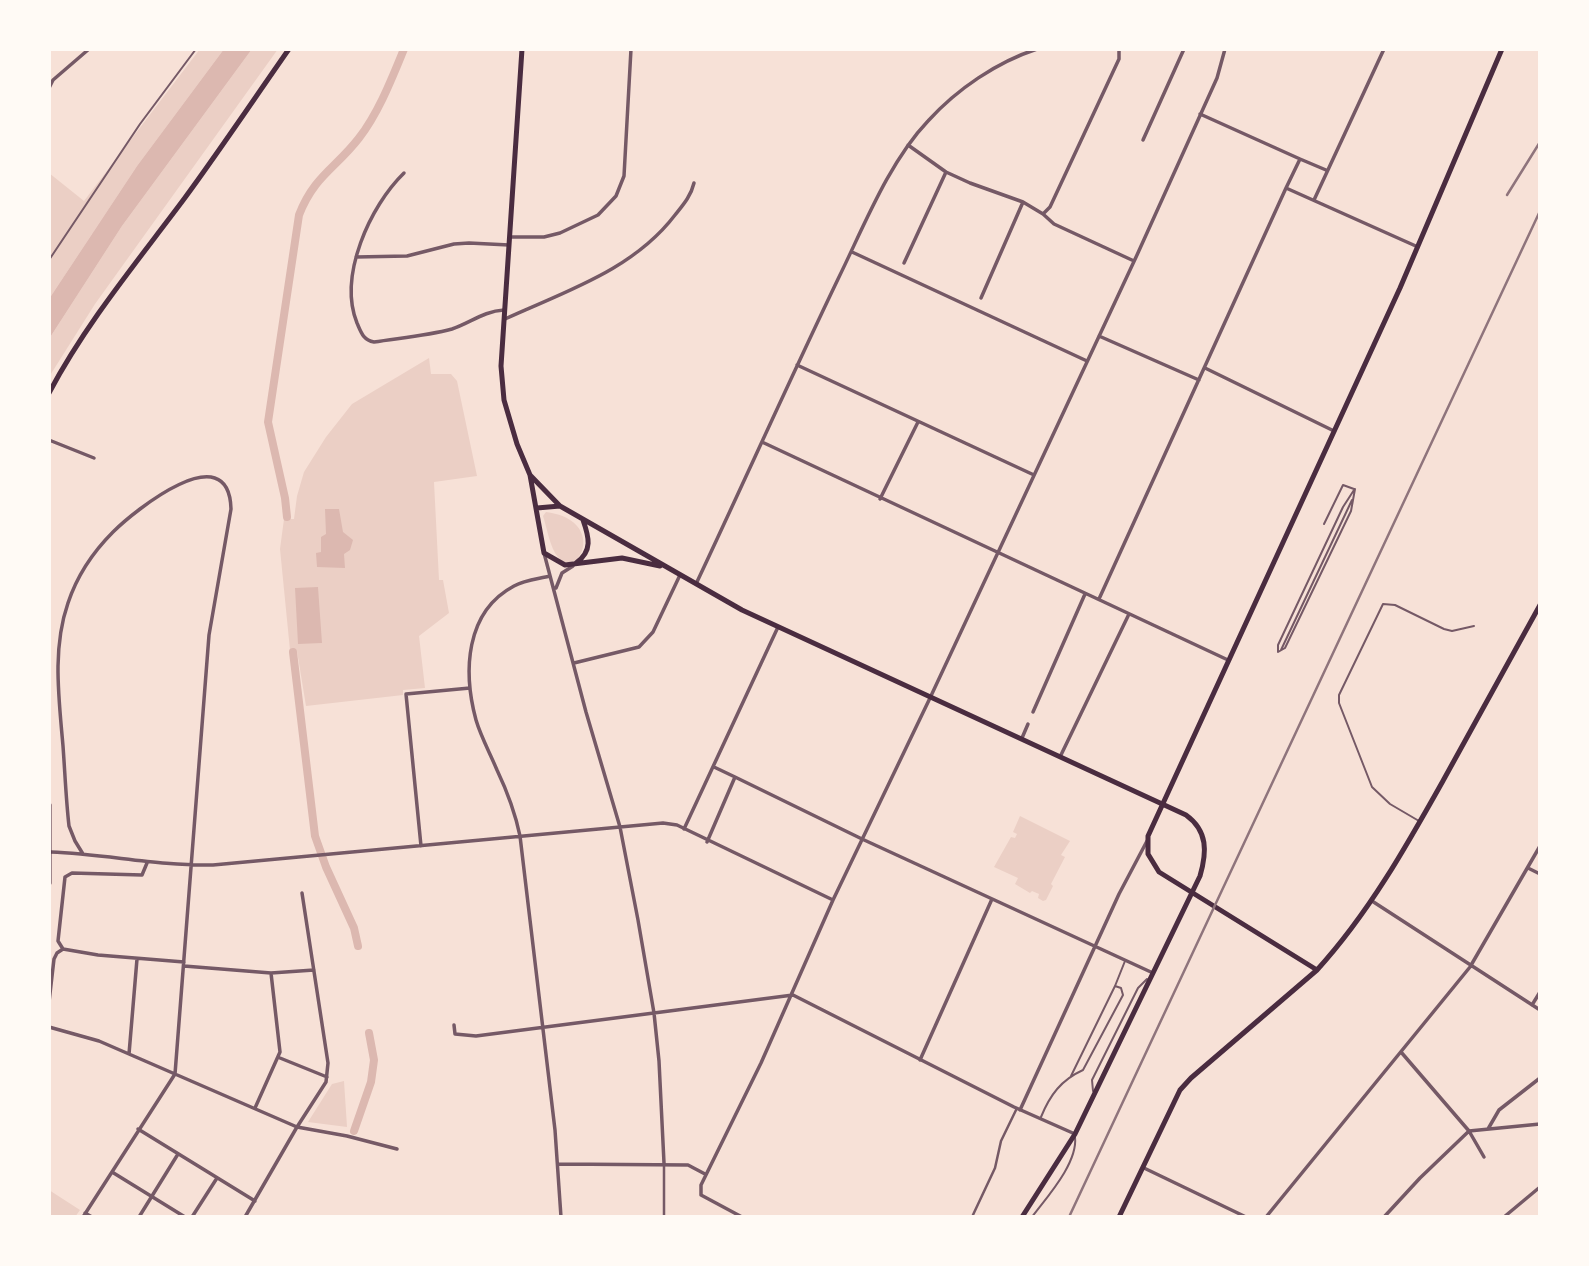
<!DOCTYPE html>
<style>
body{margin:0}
#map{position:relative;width:1589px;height:1266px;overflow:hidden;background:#f7e1d7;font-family:"Exo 2",sans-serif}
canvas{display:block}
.frame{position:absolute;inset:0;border:51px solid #fffaf5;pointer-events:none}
</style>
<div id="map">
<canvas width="1589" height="1266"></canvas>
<div class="frame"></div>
</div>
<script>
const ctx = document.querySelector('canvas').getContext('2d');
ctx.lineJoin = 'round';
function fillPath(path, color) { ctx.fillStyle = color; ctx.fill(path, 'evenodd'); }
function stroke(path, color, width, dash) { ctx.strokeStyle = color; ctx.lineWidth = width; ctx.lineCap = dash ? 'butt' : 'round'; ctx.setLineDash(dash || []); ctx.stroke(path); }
const green = new Path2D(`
 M200,49h24l-87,117 -88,133v-126l35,28z
 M252,49h26l-183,255 -46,73v-38l73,-113z
 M429,358l2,16h20l6,7 20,95 -43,6 5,98h4l6,33 -30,23 6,52 -22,2v5l-97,11 -9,-55 -7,-1 -10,-101 4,-30h10l3,-23 7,-24 22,-35 26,-33z
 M546,512c62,8 33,69 12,45 -8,-9 -11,-29 -15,-41z
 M1020,816l50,25 -9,14 4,2 -14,27 2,2 -7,14 -3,1 -5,-3 1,-4 -7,-3 -2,2 -15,-9 3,-6 -24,-11 17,-30 4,1 2,-4 -4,-2z
 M344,1081l3,46 -39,-5 24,-38z
 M49,1190l31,20 -5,7h-26z`);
const water = new Path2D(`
 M224,49h28l-130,177 -73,113v-40l88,-133z
 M325,509h14l4,23 10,8 -3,10 -6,4 1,14 -28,-1 -1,-14 5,-1v-15l5,-3z
 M318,587l4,56 -24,1 -3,-56z`);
const canal = new Path2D(`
 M287,517l-2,-19 -17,-76 31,-207c15,-39 37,-47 60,-77 20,-26 33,-60 45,-89
 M293,652l22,184 11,31 28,61 4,18
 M354,1131l17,-49 3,-22 -5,-27`);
const service = new Path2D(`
 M49,260l91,-136 56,-75
 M1324,524l19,-39 11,4
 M1281,650l71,-150
 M1278,652l7,-4 66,-137 4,-22
 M1278,652v-7l65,-138 11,-17
 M1419,821l-29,-17 -18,-17 -33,-84v-8l44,-91 12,1 49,24 8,2 22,-5
 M1071,1076l44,-90 10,-25
 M1093,1091l-1,-11 46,-92 9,-9
 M1041,1117c9,-22 20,-37 42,-47l40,-75 -2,-7 -6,-2
 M1032,1217c15,-20 46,-54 43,-80`);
const pedestrian = new Path2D(`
 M664,1164v53
 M972,1217l23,-49 6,-27 16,-33`);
const minor = new Path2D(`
 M49,88l4,-8 36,-31
 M1200,114l100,45
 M1143,140l41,-91
 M908,145l38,27 24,11 53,19 20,12 11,10 80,37
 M1326,170l-26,-11 -14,29 132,59
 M404,173c-34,33 -66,103 -47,150 4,9 6,17 17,19 25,-4 52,-6 78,-13 18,-6 32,-18 52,-19
 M1314,200l70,-151
 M1043,214l7,-7 69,-148v-10
 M511,237h33l16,-4 38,-18 18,-19 8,-20 7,-127
 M852,252l235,109
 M356,257l51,-1 47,-12 15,-1 40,2
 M904,263l42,-91
 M981,298l42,-96
 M505,319c61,-28 128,-49 170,-104 8,-10 16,-19 19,-32
 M1099,336l100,44
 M797,365l237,110
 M1205,368l129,63
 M49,440l45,18
 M762,442l466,218
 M880,499l38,-77
 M544,553l42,159 34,115 18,93 16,93 5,48 5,102
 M550,576c-12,3 -25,4 -36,10 -49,26 -51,86 -38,134 5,17 14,33 21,50 10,21 18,42 23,66l35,294 6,87
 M696,584c48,-102 94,-205 143,-307 25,-51 50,-115 89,-156 29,-32 69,-59 109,-72
 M556,588l6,-15 11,-7
 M1099,599l187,-411
 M574,663l65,-16 14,-15 27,-57
 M1033,712l52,-118
 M1022,738l6,-14
 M1060,757l69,-143
 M735,777l127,62 291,134
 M684,829l94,-202
 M707,842l28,-65 -21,-10
 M421,846l-15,-152 64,-6
 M51,852c55,2 106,14 162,13l450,-42 14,2 156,75
 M1528,868l12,6
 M1372,901l168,109
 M63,949l35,6 86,7
 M184,966l87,7 43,-3
 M49,1002l5,-43 3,-6 6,-4 -5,-8 7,-64 7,-4 70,2 5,-12
 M1532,1005l8,-13
 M454,1025l1,9 21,2 317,-41 221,112 61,27
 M49,1027l50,14 198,86 50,9 50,13
 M1401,1052l68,79 71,-7
 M129,1054l8,-95
 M280,1058l47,19
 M920,1060l72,-161
 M255,1108l25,-56 -9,-79
 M1020,1110l99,-216 28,-53
 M138,1129l117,72
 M1488,1129l11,-19 41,-32
 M558,1164l130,1 17,9
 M1144,1168l102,49
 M112,1172l73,45
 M85,1213l7,4
 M83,1217l92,-143 34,-439 22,-126c-2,-75 -97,2 -118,23 -20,20 -36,44 -45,71 -16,46 -9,96 -5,143 2,27 3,54 6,80l6,15 8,13
 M139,1217l39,-63
 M192,1217l25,-39
 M245,1217l52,-90 29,-45 2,-19 -26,-170
 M742,1217l-41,-22v-10l60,-122 72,-163 97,-202 207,-443 80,-177 8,-29
 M1266,1217l204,-250 70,-121
 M1384,1217l36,-39 49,-47 15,26
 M1504,1217l36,-30`);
const secondary = new Path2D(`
 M522,49l-21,317 3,34 13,44 13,31 14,78 21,12 57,-7 38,8
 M530,475l30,31 182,104 444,205c22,16 21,37 14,61l-125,258 -53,83
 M537,508l23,-2
 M576,563c17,-12 13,-26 7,-43
 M1317,970l-158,-98 -11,-18v-18l252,-548 102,-239
 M1119,1217l61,-127 11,-12 126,-108c52,-57 90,-125 127,-191 32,-58 64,-116 96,-174`);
const primary = new Path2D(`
 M49,393c37,-70 88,-131 135,-194 36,-49 70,-100 105,-150
 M49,805v78`);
const rail = new Path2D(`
 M1507,195l33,-53
 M1069,1217l471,-1006`);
fillPath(green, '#ebcfc5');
fillPath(water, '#dcb8b0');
stroke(canal, '#dcb8b0', 8);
stroke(service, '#755966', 2);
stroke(pedestrian, '#755966', 2.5);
stroke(minor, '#755966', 3.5);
stroke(secondary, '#4a2c40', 5);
stroke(primary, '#4a2c40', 5);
stroke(rail, '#8f747c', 2.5);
</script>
